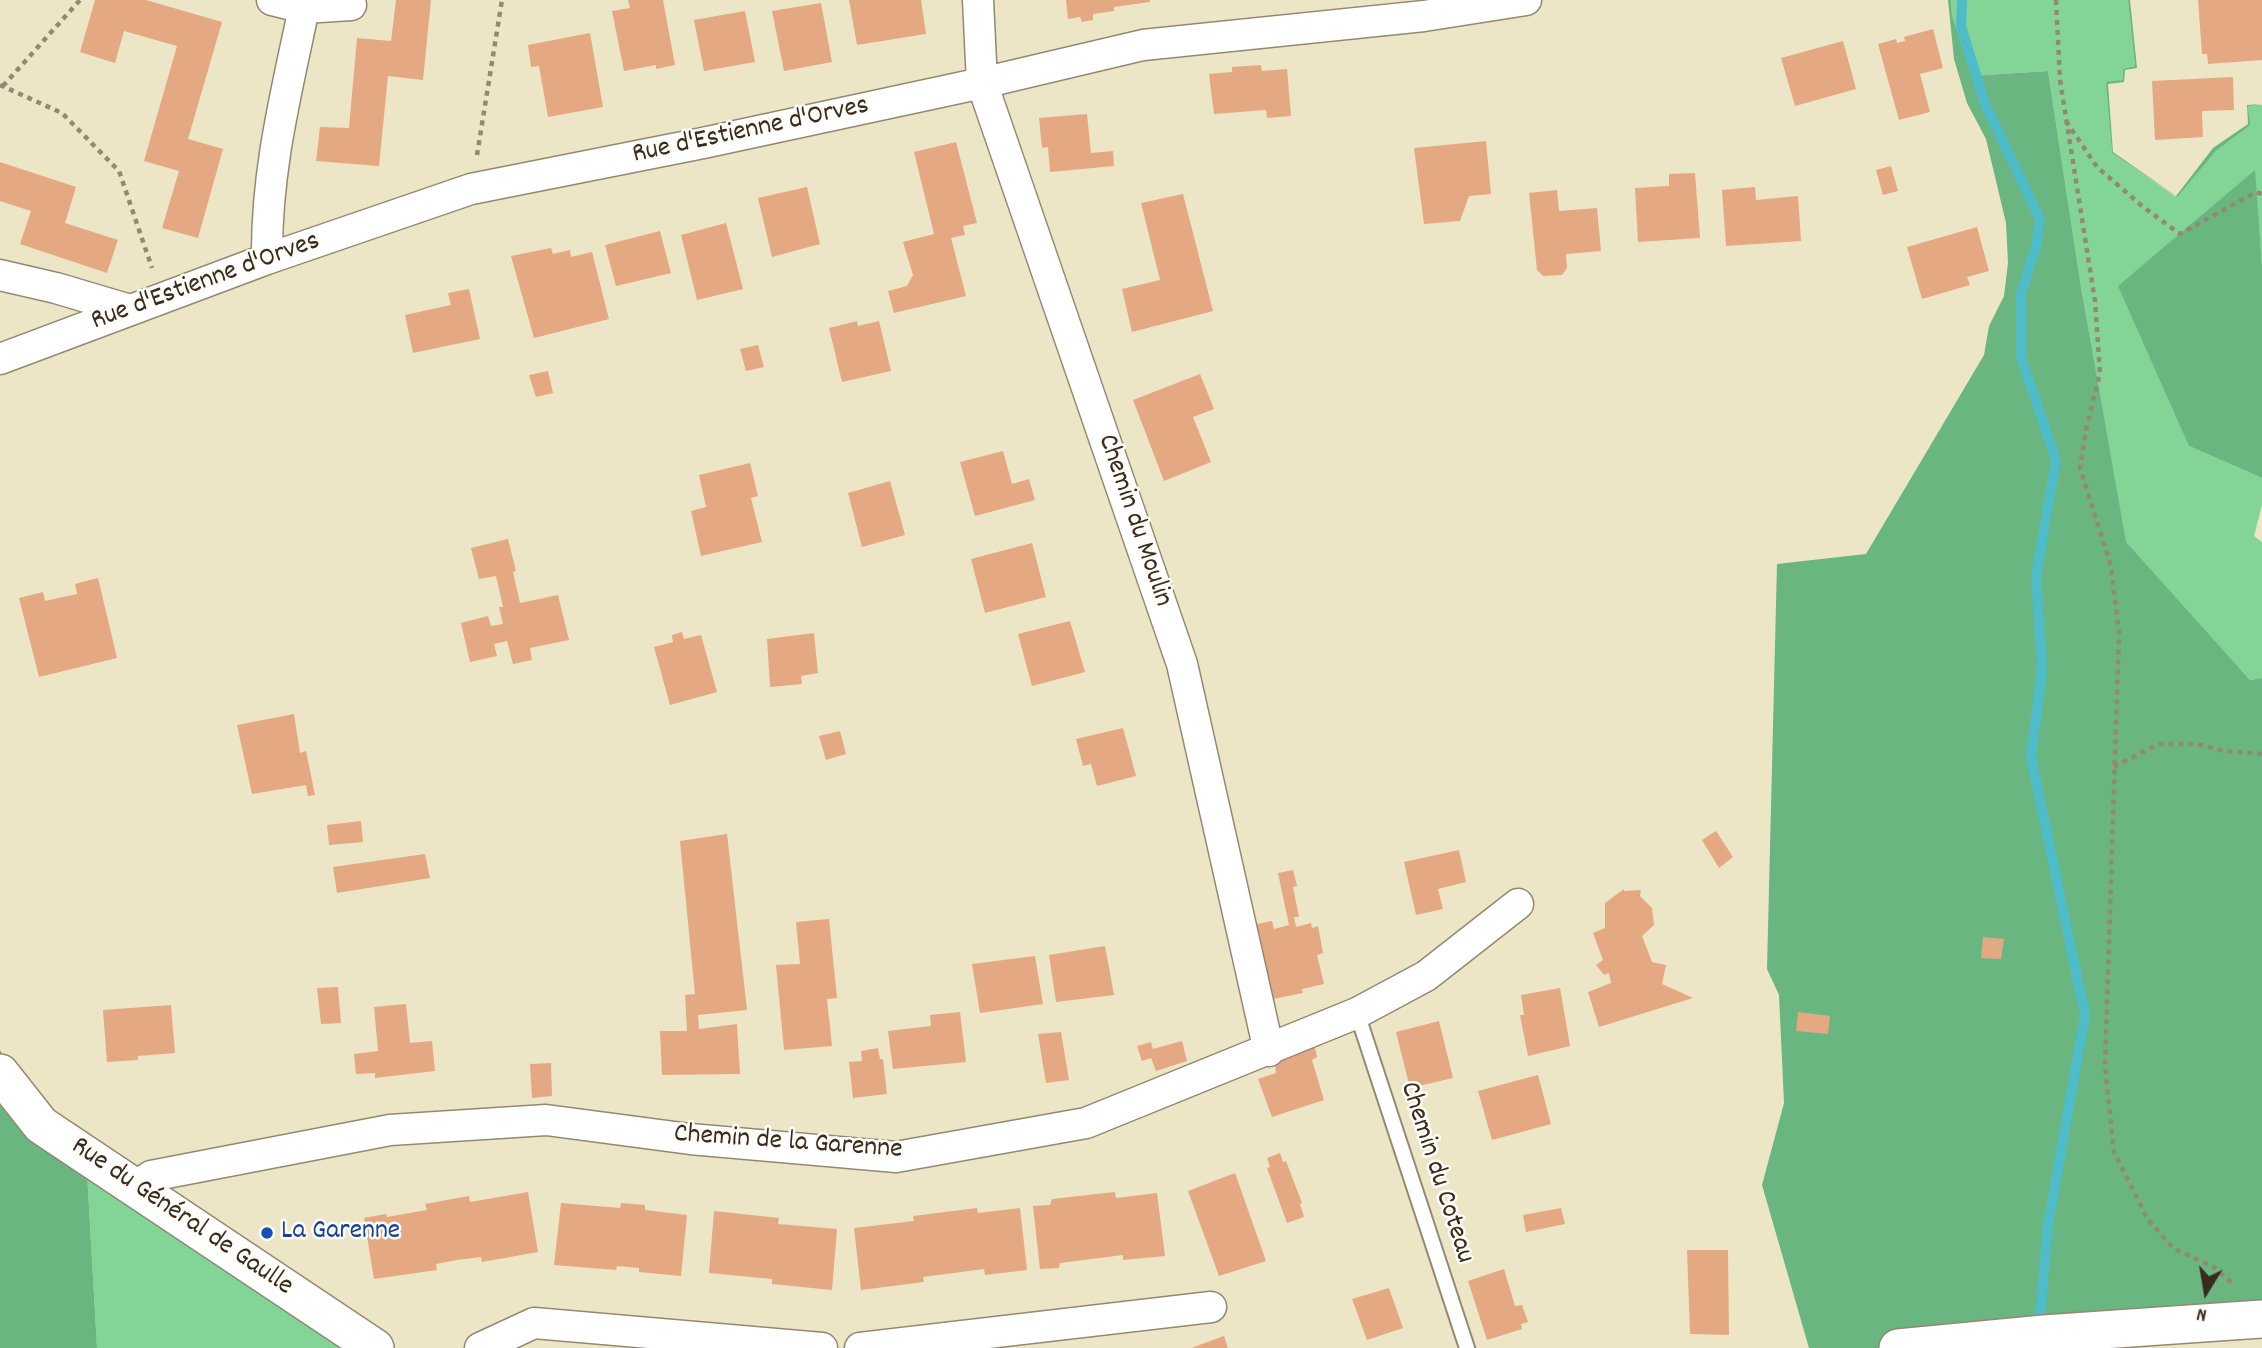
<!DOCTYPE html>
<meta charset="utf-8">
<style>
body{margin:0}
#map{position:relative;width:2262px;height:1348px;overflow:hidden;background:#ece6c7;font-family:Dekko,sans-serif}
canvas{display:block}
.north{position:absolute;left:2171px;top:1257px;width:70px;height:70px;-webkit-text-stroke:5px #fdfcf7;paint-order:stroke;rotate:191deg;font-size:19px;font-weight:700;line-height:28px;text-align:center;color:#3b2a1e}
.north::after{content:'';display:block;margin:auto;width:24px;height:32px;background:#3b2a1e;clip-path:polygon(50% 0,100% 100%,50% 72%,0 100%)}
</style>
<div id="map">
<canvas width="2262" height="1348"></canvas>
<div class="north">N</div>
</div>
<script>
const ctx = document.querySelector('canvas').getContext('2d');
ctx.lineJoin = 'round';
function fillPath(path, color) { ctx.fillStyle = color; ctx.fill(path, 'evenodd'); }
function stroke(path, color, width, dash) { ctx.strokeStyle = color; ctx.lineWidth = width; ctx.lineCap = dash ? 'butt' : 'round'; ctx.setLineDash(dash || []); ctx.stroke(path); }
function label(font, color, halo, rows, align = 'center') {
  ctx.font = font + ' Dekko,sans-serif'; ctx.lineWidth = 5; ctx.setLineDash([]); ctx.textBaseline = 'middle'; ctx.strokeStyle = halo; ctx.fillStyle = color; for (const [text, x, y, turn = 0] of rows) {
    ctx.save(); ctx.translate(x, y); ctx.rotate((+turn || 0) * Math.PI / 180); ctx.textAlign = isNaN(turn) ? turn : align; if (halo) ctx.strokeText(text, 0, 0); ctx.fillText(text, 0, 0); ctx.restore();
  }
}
const green = new Path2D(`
 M1951,0h177l7,66 -12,3v11l-16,3 5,70 64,44 40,-46 33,-26 -1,-20h14v161l-8,-95 -65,275 73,32v27l-8,31 8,6v136l-12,2 -125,-138 -44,-255 -33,-216 -76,5 -20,-61z
 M86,1154l290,194h-279z`);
const forest = new Path2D(`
 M1948,0h3l1,15 20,61 76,-5 33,216 45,255 124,138 12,-2v641l-364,29h-89l-47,-163 22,-82 -5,-108 -12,-26 10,-405 89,-10 118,-199 5,-29 15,-30 4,-33 -2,-40 -20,-84 -19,-36 -13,-44z
 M2128,0h2l7,68 -12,2 -1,12 -16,2 5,68 63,44 37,-48 35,-24 -1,-19 15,-1 -14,2 2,19 -34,26 -39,46 -65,-44 -6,-71 17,-2v-11l12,-3z
 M2255,170l7,96v212l-73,-32 -71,-160z
 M0,1050l41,75 45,29 11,194h-97z`);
const stream = new Path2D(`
 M1962,0l-1,26 24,78 55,115 -4,27 -15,48v63l35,103 -20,116 6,94 -11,87 54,258 -37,210 -8,93`);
const building = new Path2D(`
 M95,0h51l76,22 -34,117 35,10 -25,89 -36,-10 17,-57 -35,-10 33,-115 -53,-15 -9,32 -35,-11z
 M396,0h35l-8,80 -35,-4 -9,90 -63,-5 4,-34 29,1 8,-90 34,3z
 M628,0h35l12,65 -19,4v-4l-32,6 -12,-60 18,-3z
 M849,0h72l5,34 -69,11z
 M1066,0h84v2l-36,5v4l-21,3v6l-11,2 -2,-5 -12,2z
 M2198,0h64v60l-54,4 -1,-10h-5z
 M821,3l11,59 -48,9 -12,-60z
 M745,11l10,51 -51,9 -10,-51z
 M1933,29l10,39 -23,6 10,38 -31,8 -21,-76 18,-5 1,4 8,-2 -1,-4z
 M590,33l13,74 -55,10 -9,-51 -8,1 -3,-22z
 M1843,41l13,48 -61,17 -14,-48z
 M1261,65l1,6 25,-2 4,47 -24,2 -1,-8 -52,4 -5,-40 23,-2v-5z
 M2233,77l1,33 -32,1 1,26 -48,3 -3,-59z
 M1087,114l4,39 22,-2 1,15 -64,6 -2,-25 -6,1 -3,-30z
 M1486,141l5,53 -22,2 -9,25 -36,3 -10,-76z
 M956,142l21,81 -14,3 2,9 -14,3 15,58 -72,17 -6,-22 19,-5 6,-11 -10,-33 31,-8 -20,-82z
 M0,162l76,25 -11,36 53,17 -11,33 -87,-29 11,-33 -31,-10z
 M1891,166l7,25 -15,4 -7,-25z
 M1695,173l5,65 -62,4 -3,-54 34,-2v-12z
 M807,187l13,57 -48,13 -14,-59z
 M1755,187l1,13 42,-4 3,45 -75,5 -4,-56z
 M1557,190l2,21 38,-3 4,43 -35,3 1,14 -5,7 -19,1 -6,-6 -8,-77z
 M1183,194l30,117 -81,21 -10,-43 38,-9 -19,-77z
 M726,223l17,66 -46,11 -16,-65z
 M1977,227l12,44 -22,6 3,8 -48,14 -15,-52z
 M660,231l11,42 -55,13 -11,-41z
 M551,248l2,6 17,-4 1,7 21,-5 17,67 -75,19 -23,-82z
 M469,289l11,50 -67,14 -8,-38 46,-10 -3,-12z
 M857,321l1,5 21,-5 12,50 -49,11 -13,-54z
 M758,345l6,22 -18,4 -6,-22z
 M548,371l5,22 -17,4 -7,-22z
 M1200,374l14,35 -21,8 18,45 -47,19 -31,-81z
 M1003,451l9,33 17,-5 6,21 -60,16 -15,-54z
 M750,463l8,33 -7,2 11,44 -61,14 -10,-45 15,-4 -7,-32z
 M890,481l15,54 -43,12 -14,-54z
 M508,539l8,32 -3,1 7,31 38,-8 11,45 -39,8 2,12 -19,4 -6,-23 -13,3 3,12 -27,6 -9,-39 27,-7 3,10 12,-2 -4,-17h4l-7,-31 -17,3 -8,-31z
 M1032,543l14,54 -61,16 -14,-54z
 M98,578l19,80 -78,19 -20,-79 24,-6 2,9 32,-7 -2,-10z
 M1070,621l15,51 -53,14 -14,-52z
 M682,632l2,7 17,-4 16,57 -47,13 -16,-58 19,-5 -1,-7z
 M814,633l4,40 -17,3 1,8 -32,3 -3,-48z
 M294,714l6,39 6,-2 9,44 -7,1 -2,-11 -54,9 -15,-69z
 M1123,728l13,48 -39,10 -6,-22 -8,2 -7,-27z
 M840,731l6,23 -20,6 -7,-24z
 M361,821l2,21 -34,3 -2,-20z
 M1716,831l17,26 -14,11 -17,-28z
 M727,834l20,176 -49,5 1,14 38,-5 3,50 -78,1 -2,-44h27l-2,-36 10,-1 -15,-153z
 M1459,850l7,32 -28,7 5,20 -27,6 -12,-53z
 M425,854l5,24 -93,15 -4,-26z
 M1293,870l4,16 -4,1 6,30h-5l2,10 15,-4 1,5 6,-2 5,27 -6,2 7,29 -22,5 1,4 -30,6 -16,-75 15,-3 2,8 15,-4 -11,-52z
 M1624,889v2l17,-1 -1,6 12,12 2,17 -12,11 10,26 14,3 -4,19 31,14 -94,29 -11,-35 23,-9 -2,-10 -5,2 -8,-10 7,-5 -10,-27 12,-5v-25z
 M829,919l8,79 -10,1 5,47 -48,4 -8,-85 24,-1 -4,-42z
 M1983,937l21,2 -3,20 -20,-1z
 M1105,946l9,49 -58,7 -7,-47z
 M1035,956l8,48 -63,9 -8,-49z
 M338,987l3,36 -20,1 -4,-36z
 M1560,988l10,58 -42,10 -8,-41h4l-3,-20z
 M406,1004l4,39 22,-2 3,30 -60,7v-5l-19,1 -2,-20 24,-3 -4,-44z
 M171,1005l4,48 -37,3v4l-31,2 -4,-52z
 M960,1012l6,50 -73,7 -5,-38 43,-5 -1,-11z
 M1798,1012l32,4 -2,18 -32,-3z
 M1439,1021l14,57 -43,10 -14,-56z
 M1061,1032l8,48 -23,3 -8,-49z
 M1182,1041l5,20 -31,10 -5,-13 -9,3 -5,-15 14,-4 2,7z
 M1314,1044l3,13 -5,3 12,40 -52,17 -14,-38 18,-6 -1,-9z
 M878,1048l2,11h3l4,35 -34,4 -4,-36 13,-1 -1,-10z
 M551,1063l1,33 -20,2 -2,-34z
 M1538,1075l13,49 -59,16 -14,-49z
 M1280,1153l3,9 3,-1 16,42 -2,1 4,13 -17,6 -20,-55 3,-1 -3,-9z
 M1235,1173l31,88 -47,15 -31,-85z
 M528,1192l10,60 -56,10 -1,-5 -24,3 -21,4 1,6 -63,9 -10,-61 22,-4 1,3 40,-7 -2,-6 44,-8 1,6z
 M1115,1192l1,6 41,-5 8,63 -42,4v-5l-63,8 -1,5 -19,1 -7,-63 17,-1 2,-6z
 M561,1203l59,5 1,-5 24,2v5l42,5 -6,61 -42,-4v-4l-22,-2 -1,4 -62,-5z
 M977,1208l1,5 42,-5 7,62 -42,5 -1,-6 -61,8 1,5 -63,8 -7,-62 60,-7 -1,-5z
 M1561,1208l4,16 -39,8 -3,-17z
 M714,1211l65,7 -1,6 59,5 -5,61 -60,-6v-5l-63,-6z
 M1687,1250h41l1,85 -39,-1z
 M1504,1269l11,37 7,-1 6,17 -7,2 1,5 -35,11 -19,-59z
 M1389,1288l14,40 -36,12 -15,-41z
 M1224,1336l4,12h-37z`);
const path = new Path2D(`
 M2056,0l4,80 35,221 5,72 -14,57 -6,38 31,98 8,67 -14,434 9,85 34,68 26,29 40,18 18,16
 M0,85l62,28 57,58 33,97
 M3,86l77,-86
 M2066,121l31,46 45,39 38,28 76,-42 6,2
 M477,155l25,-155
 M2114,767l44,-23h39l27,7 38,3`);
const service = new Path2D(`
 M1357,1013l110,335`);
const minor = new Path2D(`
 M272,0l32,8 47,-3
 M978,0l4,83 200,581 87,387
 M267,259c-1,-88 19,-165 37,-251
 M0,275l56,13 74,22
 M0,359l267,-100 204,-70 232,-46 279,-60 161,-38 281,-29 102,-16
 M134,1187l17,-11 239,-46 156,-10 144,19 206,18 190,-34 271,-110 69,-37 92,-72
 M480,1348l54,-25 288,25
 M860,1348l351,-41`);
const tertiary = new Path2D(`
 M0,1073l41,52 334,223
 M1898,1348l146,-14 218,-15`);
const markers = [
 [267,1233,7,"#1a4fb4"]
];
const streetNames = [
 ["Rue d'Estienne d'Orves",751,132,-12],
 ["Rue d'Estienne d'Orves",206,283,-20],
 ["Chemin du Moulin",1133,521,71],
 ["Chemin de la Garenne",788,1144,4],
 ["Chemin du Coteau",1435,1173,72],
 ["Rue du Général de Gaulle",181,1218,34]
];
const transitNames = [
 ["La Garenne",281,1233]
];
fillPath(green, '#83d597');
fillPath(forest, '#6ab680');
stroke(stream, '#4fbcca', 10);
fillPath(building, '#e4a883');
stroke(service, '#948872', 18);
stroke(minor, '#948872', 33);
stroke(tertiary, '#948872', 40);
stroke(path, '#948872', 4.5, [5, 5]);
stroke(service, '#fff', 14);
stroke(minor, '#fff', 30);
stroke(tertiary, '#fff', 37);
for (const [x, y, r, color] of markers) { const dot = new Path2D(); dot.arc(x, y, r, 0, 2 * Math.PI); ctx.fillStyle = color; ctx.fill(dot); stroke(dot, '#fdfcf7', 2.5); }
label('28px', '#3b2a1e', '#fdfcf7', streetNames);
label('28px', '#164399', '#fdfcf7', transitNames, 'left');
</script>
